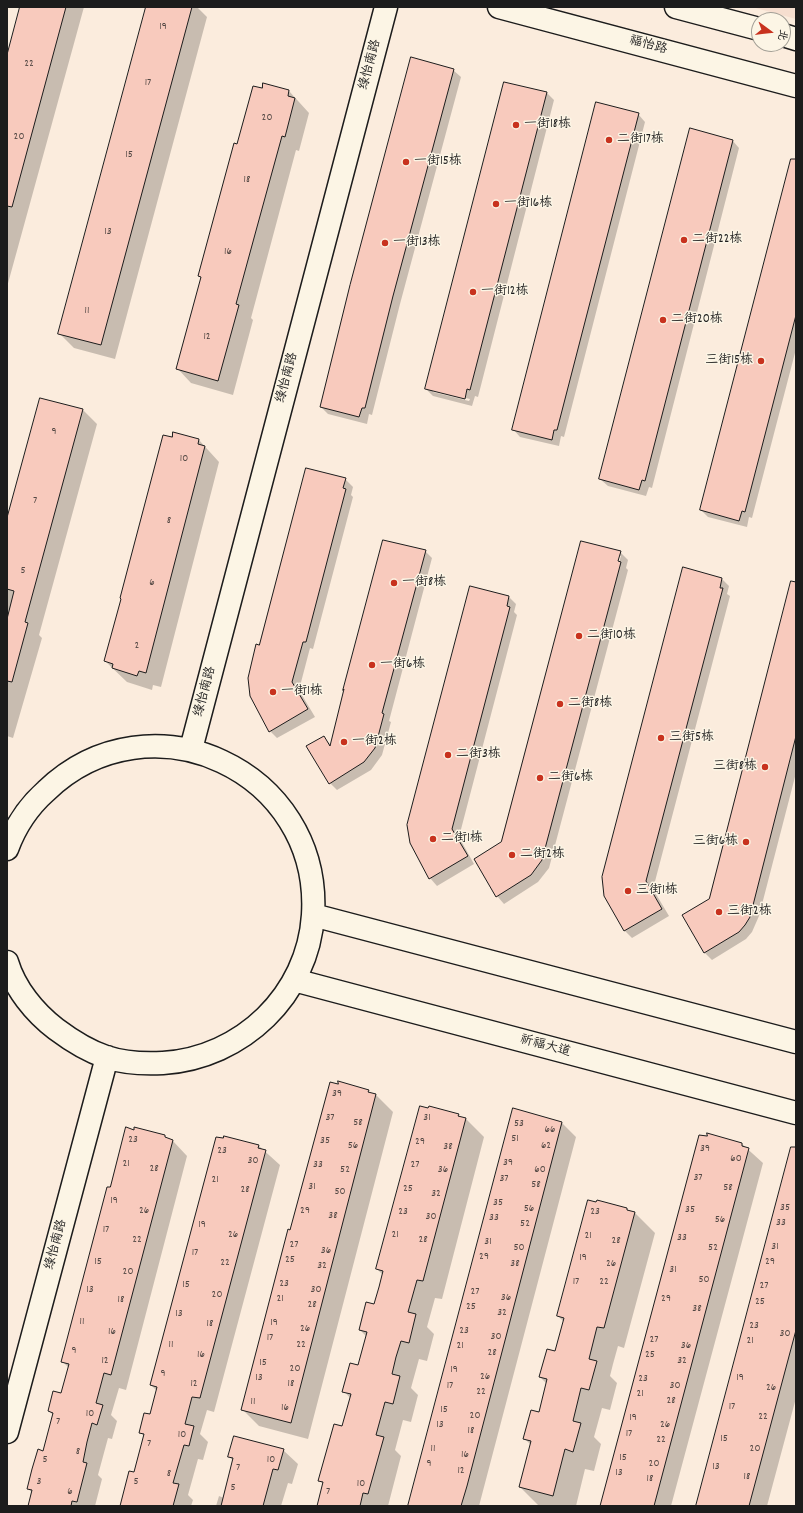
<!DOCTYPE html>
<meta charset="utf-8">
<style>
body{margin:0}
#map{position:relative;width:803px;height:1513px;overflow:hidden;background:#fbecdd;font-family:Dekko,"LXGW WenKai TC",sans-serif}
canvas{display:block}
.frame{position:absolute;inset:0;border:8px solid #1c1c1c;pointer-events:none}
.north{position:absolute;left:751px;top:12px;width:40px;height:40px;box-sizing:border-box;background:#fcf5e5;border:1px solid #a29e95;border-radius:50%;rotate:105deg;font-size:11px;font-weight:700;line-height:16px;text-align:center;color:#1c1c1c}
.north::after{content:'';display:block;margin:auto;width:14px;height:18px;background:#c8321e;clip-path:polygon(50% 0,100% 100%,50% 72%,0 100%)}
</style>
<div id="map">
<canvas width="803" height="1513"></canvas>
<div class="frame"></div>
<div class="north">北</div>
</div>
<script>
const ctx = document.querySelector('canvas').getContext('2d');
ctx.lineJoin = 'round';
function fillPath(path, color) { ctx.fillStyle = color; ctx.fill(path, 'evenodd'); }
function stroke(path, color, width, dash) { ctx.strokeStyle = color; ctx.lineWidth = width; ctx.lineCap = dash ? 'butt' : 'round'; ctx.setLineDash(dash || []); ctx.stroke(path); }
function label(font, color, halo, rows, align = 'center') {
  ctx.font = font + ' Dekko,"LXGW WenKai TC",sans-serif'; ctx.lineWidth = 3; ctx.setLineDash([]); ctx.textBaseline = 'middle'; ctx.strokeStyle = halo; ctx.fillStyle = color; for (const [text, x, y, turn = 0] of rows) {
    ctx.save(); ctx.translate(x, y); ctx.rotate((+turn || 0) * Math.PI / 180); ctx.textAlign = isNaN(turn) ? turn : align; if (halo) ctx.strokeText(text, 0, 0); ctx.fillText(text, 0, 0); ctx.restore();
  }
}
const built = new Path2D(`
 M752,7h44v12z`);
const shadow = new Path2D(`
 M21,7h63l-77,280v-228z
 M147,7h50l10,10 -92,342 -41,-11 -15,-15z
 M453,70l8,7 -61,227 -28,111 -3,-1 -2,10 -39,-10 -7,-7z
 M289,91l20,22 -10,38 -3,-1 -45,168 2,2 -20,75 -42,-12 -14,-15 24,-90 -2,-2 39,-131z
 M547,93l7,7 -76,297 -3,-1 -3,10 -39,-10 -7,-7zM433,390l37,9 -1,2 -36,-9z
 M638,114l7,8 -81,315 -3,-1 -2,10 -39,-9 -7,-8z
 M732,140l7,8 -87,340 -3,-1 -3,9 -38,-10 -8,-7z
 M796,161v188l-44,169 -3,-1 -2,10 -39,-10 -7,-7z
 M83,410l14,14 -58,211 3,3 -29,100 -6,-2v-213z
 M172,438l27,2 20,22 -58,225 -8,-2 -1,5 -25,-8 -22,-21z
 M345,479l8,8 -2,8 2,2 -40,152 -3,-1 -11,42 16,27 -38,21 -7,-7 -10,-85z
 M383,541l42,10 7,7 -43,163 2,1 -9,33 -11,15 -34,20 -7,-7 -7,-46 8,8 14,-54 -1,-1z
 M582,542l38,10 8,8 -2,8 2,2 -79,298 -11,14 -34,22 -7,-8 -22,-37 27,-16zM619,556h2l-3,10h-2z
 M683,569l39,10 7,7 -2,8 3,2 -77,293 16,27 -37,22 -8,-8z
 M470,587l39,10 7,7 -2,8 3,3 -58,222 15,27 -37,22 -7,-8 -19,-35z
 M796,599v174l-37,143 -7,16 -6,7 -34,21 -7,-7 -22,-37 27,-17z
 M368,1091l3,3 5,1 17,17 -85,327 -49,-13 -17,-17 49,-178z
 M513,1110l49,13 14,14 -97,369h-68z
 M458,1115l4,3 4,1 18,18 -42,162 -7,-1 -8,29 7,7 -7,27 -8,-2 -8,29 7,7 -7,27 -8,-2 -8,30 6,6 -13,50h-70l6,-21 -4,-4 23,-53 7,-30 -6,-7 15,-25 8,-29 -7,-7 15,-25 8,-30 -6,-6z
 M164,1136l4,3 4,1 15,16 -61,234 -7,-2 -8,27 6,6 -5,18 -4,-1 -10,37 4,4 -7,27h-66l4,-13 -5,-4 16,-37 9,-37 -4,-4 12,-16 8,-27 -6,-6 47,-174z
 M742,1144l21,19 -92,343h-70z
 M259,1146l21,19 -66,247 -7,-2 -7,24 8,8 -5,18 -5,-1 -10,36 5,5 -2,6h-70l14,-32 10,-37 -5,-5 11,-16 6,-25 -6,-6z
 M796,1156v242l-29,108h-70z
 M627,1209l2,2 6,2 20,20 -31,115 -6,-2 -5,18 -3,12 7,7 -7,27 -8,-2 -8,29 7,7 -7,27 -9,-2 -9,37h-37l-19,-19 11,-42 -7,-7 15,-25 8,-29 -7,-7 15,-25 9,-30 -6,-6z
 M283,1450l15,14 -6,20 -4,-1 -7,23h-65l3,-10 5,2 10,-37 -5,-4z`);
const building = new Path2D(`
 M20,7h46l-54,200 -5,-1v-151z
 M146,7h46l-91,338 -43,-11z
 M411,57l43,12 -61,227 -28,112h-3l-3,9 -39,-10 30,-122z
 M504,82l43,10 -77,298 -3,-1 -2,10 -40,-10z
 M263,83l26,7 -1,6 7,2 -10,39 -3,-1 -25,91 -21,77 3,1 -21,76 -42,-12 25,-92 -3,-1 36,-133 3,1 16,-58 9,2z
 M596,102l43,11 -82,317h-3l-2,10 -40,-10z
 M690,128l43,12 -88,341 -3,-1 -3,10 -40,-11z
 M791,159h5v156l-51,197 -3,-1 -3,10 -39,-11z
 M40,398l43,11 -58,213 3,1 -16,59 -5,-1v-62l7,-28 -7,-2v-71z
 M173,432l26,7 -1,5 7,2 -59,227 -7,-2 -2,5 -25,-8 1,-4 -9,-3 17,-62 -1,-1 43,-163 9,2z
 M306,468l40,10 -3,10 3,1 -40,153h-3l-11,40 16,27 -39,23 -19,-36 -2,-18 8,-34 3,1z
 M383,540l43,10 -44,163 2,1 -9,34 -11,14 -35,22 -23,-38 18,-10 6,10 14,-57 -1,1z
 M581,541l40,10 -3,10 3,1 -79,298 -11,15 -35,22 -22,-38 27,-17z
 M683,567l39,11 -2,10h3l-77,293 16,28 -38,22 -20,-35 -2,-19z
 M791,581l5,1v154l-46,181 -5,8 -6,7 -35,21 -22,-38 27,-16z
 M470,586l39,10 -2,10 3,1 -58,222 16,27 -39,23 -19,-36 -3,-18z
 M338,1081l31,9 -1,2 8,2 -85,329 -50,-13 47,-181 2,1 40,-148 8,2z
 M420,1106l8,2 1,-2 30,8 -1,2 8,2 -43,163 -6,-1 -9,32 8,2 -7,29 -8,-2 -5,16 -4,17 8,2 -7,28 -8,-2 -9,33 8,2 -16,57 -5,-1 -3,13h-43l6,-24 -5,-1 16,-57 8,2 9,-32 -9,-2 8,-29 8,2 9,-33 -8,-2 7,-28 8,2 5,-17 4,-16 -7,-2z
 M513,1108l49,14 -95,364 -6,20h-53z
 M126,1127l8,3v-3l31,8v2l8,3 -62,235 -7,-2 -8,30 7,2 -6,20 -5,-2 -5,19 -4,20 4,1 -10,39 -5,-1 -1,5h-43l4,-16 -5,-1 5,-20 6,-20 5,2 10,-38 -5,-2 5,-20 8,2 8,-29 -8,-2 46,-175h3z
 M707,1133l35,10v3l7,2 -95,358h-54l99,-371 8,1z
 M224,1136l35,9 -1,3 8,2 -66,248 -8,-1 -7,27 9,2 -5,20 -5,-1 -11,38 6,1 -6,22h-53l9,-35 5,1 10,-38 -5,-1 5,-20 6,1 7,-27 -7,-2 66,-248 7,1z
 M791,1147h5v183l-36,135 -11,41h-53z
 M588,1200l8,2 1,-2 30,8v2l8,2 -31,116 -7,-1 -8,32 8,2 -8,29 -8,-2 -8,33 8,2 -8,29 -8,-3 -12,47 -34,-9 12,-46 -8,-2 8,-29 8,2 8,-33 -8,-2 8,-28 8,2 9,-33 -7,-2z
 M234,1436l50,13 -6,21 -5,-1 -10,37h-42l12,-48 -5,-1z`);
const minor = new Path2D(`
 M499,7l297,79
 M676,7l83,22
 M783,35l13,4
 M191,749l195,-742
 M7,849c8,-22 21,-42 39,-58 104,-100 276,-20 267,124 -5,80 -71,143 -150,148 -18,1 -39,0 -57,-6 -18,-6 -34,-16 -50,-28 -21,-16 -41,-40 -49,-67
 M313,915l483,127
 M294,980l502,133
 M7,1432l100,-375`);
const markers = [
 [516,125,4,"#c8321e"],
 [609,140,4,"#c8321e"],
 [406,162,4,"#c8321e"],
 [496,204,4,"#c8321e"],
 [684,240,4,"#c8321e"],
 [385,243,4,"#c8321e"],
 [473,292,4,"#c8321e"],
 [663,320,4,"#c8321e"],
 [761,361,4,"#c8321e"],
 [394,583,4,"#c8321e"],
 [579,636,4,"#c8321e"],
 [372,665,4,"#c8321e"],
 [273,692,4,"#c8321e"],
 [560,704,4,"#c8321e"],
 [661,738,4,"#c8321e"],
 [344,742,4,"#c8321e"],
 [448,755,4,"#c8321e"],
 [765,767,4,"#c8321e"],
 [540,778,4,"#c8321e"],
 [433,839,4,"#c8321e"],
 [746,842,4,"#c8321e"],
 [512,855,4,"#c8321e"],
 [628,891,4,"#c8321e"],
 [719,912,4,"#c8321e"]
];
const numberNames = [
 ["19",163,27],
 ["22",29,64],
 ["17",148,83],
 ["20",267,118],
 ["20",19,137],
 ["15",129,155],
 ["18",247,180],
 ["13",108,232],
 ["16",228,252],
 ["11",87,311],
 ["12",207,337],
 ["9",54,432],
 ["10",184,459],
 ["7",35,501],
 ["8",169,521],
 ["5",23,571],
 ["6",152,583],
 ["2",137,646],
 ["39",337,1094],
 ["37",330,1118],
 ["31",427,1118],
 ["58",358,1123],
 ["53",519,1124],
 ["66",550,1130],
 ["51",515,1139],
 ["23",133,1140],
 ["35",325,1141],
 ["29",420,1142],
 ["56",353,1146],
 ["62",546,1146],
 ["38",448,1147],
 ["39",705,1149],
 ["23",222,1151],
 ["60",736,1159],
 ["30",253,1161],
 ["39",508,1163],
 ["21",126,1164],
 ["33",318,1165],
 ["27",415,1165],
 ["28",154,1169],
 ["52",345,1170],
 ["36",443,1170],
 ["60",540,1170],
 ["37",698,1178],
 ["37",504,1179],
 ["21",215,1180],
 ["58",536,1185],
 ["31",312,1187],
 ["58",728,1188],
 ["25",408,1189],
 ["28",245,1190],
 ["50",340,1192],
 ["32",436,1194],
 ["19",114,1201],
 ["35",498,1203],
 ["35",785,1208],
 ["56",529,1209],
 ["35",690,1210],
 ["26",144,1211],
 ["29",305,1211],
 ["23",403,1212],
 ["23",595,1212],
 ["38",333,1216],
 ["30",431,1217],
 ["33",494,1218],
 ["56",720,1220],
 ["33",781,1223],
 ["52",525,1224],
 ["19",202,1225],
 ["17",106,1230],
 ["26",233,1235],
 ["21",395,1235],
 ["21",588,1236],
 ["33",682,1238],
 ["22",137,1240],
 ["28",423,1240],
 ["28",616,1241],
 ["31",488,1242],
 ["27",294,1245],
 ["31",775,1247],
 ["50",519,1248],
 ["52",713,1248],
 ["36",326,1251],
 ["17",195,1253],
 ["29",484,1257],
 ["19",583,1258],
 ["25",290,1260],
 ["15",98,1262],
 ["29",770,1262],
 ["22",225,1263],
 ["38",515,1264],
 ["26",611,1264],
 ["32",322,1266],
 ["31",673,1270],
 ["20",128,1272],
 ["50",704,1280],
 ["17",576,1282],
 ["22",604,1282],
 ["23",284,1284],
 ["15",186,1285],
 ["27",764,1286],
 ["13",90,1290],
 ["30",316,1290],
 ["27",475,1292],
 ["20",217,1295],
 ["36",506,1298],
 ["21",280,1299],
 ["29",666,1299],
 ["18",121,1300],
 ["25",760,1302],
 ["28",312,1305],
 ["25",471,1307],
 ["38",697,1309],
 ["32",502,1313],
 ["13",179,1314],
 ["11",82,1322],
 ["19",274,1323],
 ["18",210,1324],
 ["23",754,1326],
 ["26",305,1329],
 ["23",464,1331],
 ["16",112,1332],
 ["30",785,1334],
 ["30",496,1337],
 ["17",270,1338],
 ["27",654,1340],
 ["21",750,1341],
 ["11",171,1345],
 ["22",301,1345],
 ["21",460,1346],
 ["36",686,1346],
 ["9",74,1351],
 ["28",492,1353],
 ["16",201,1355],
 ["25",650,1355],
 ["12",105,1361],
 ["32",682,1361],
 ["15",263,1363],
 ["20",295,1369],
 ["19",454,1370],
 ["9",163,1374],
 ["26",485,1377],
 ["13",259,1378],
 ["19",740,1378],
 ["23",643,1379],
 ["12",194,1384],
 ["18",291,1384],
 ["17",450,1386],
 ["30",675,1386],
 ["26",771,1388],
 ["22",481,1392],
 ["21",640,1394],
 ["28",671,1401],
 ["11",253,1402],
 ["17",732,1407],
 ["16",285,1408],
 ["15",444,1410],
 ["10",90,1414],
 ["20",475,1416],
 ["22",763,1417],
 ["19",633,1418],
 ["7",58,1422],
 ["13",440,1425],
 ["26",665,1425],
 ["18",471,1431],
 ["17",629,1434],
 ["10",182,1435],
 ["15",724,1439],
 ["22",661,1440],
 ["7",149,1444],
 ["11",433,1449],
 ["20",755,1449],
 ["8",78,1452],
 ["16",465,1455],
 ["15",623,1458],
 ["5",45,1460],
 ["10",271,1460],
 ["9",429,1464],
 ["20",654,1464],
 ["13",716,1467],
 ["7",238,1468],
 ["12",461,1471],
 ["13",619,1473],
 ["8",169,1474],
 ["18",747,1477],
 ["18",650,1479],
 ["3",39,1482],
 ["5",136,1482],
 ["10",361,1484],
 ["5",233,1488],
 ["6",70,1492],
 ["7",328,1492]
];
const streetNames = [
 ["福怡路",648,46,15],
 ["绿怡南路",371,65,-75],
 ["绿怡南路",288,378,-75],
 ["绿怡南路",206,692,-75],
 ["祈福大道",545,1047,15],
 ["绿怡南路",57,1245,-75]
];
const poiNames = [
 ["一街18栋",524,125],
 ["二街17栋",617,140],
 ["一街15栋",414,162],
 ["一街16栋",504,204],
 ["二街22栋",692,240],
 ["一街13栋",393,243],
 ["一街12栋",481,292],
 ["二街20栋",671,320],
 ["三街15栋",753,361,"right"],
 ["一街8栋",402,583],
 ["二街10栋",587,636],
 ["一街6栋",380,665],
 ["一街1栋",281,692],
 ["二街8栋",568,704],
 ["三街5栋",669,738],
 ["一街2栋",352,742],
 ["二街3栋",456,755],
 ["三街8栋",757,767,"right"],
 ["二街6栋",548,778],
 ["二街1栋",441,839],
 ["三街6栋",738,842,"right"],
 ["二街2栋",520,855],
 ["三街1栋",636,891],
 ["三街2栋",727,912]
];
fillPath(built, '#f6decf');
fillPath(shadow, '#0003');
fillPath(building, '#f8cabd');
stroke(building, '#1c1c1c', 1);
stroke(minor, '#1c1c1c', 25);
stroke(minor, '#fcf5e5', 22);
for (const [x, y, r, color] of markers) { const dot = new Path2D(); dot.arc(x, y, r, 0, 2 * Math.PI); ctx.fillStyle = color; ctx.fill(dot); stroke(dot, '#fcf5e5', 1.5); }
label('11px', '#534844', null, numberNames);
label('13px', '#1c1c1c', '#fcf5e5', streetNames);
label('13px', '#1c1c1c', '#fcf5e5', poiNames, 'left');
</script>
